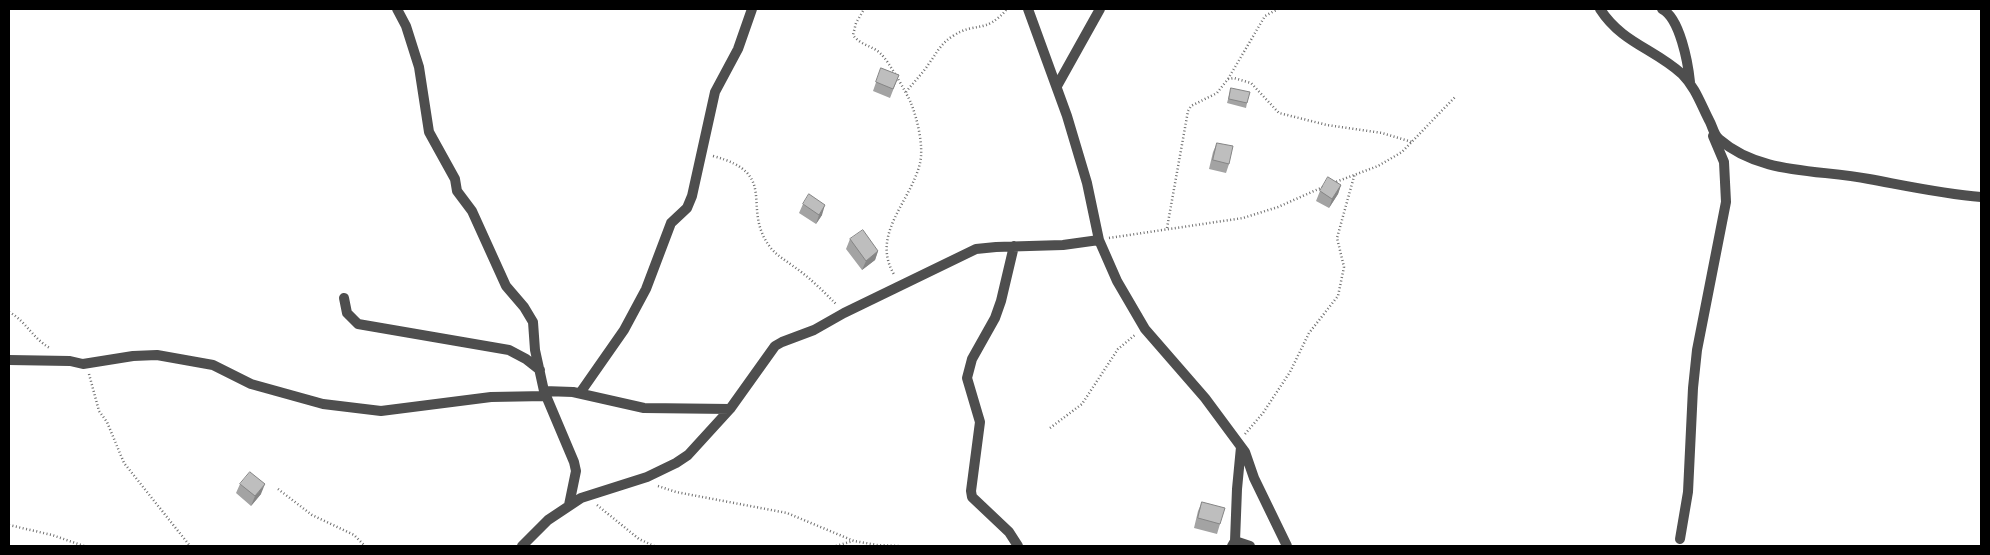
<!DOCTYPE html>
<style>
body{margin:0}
#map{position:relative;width:1990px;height:555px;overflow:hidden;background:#fff;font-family:Commissioner,sans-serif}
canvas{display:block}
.frame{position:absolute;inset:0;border:10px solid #000;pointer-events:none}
</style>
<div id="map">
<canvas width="1990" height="555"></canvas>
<div class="frame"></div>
</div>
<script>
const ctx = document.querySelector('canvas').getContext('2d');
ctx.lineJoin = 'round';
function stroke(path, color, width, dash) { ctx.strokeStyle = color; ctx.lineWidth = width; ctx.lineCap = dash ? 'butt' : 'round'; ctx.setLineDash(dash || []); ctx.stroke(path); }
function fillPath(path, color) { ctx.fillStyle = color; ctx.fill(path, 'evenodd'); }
const path = new Path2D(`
 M863,11l-7,12 -3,12c8,11 19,10 28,19 7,6 26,40 30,49 6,15 13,43 9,60 -9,39 -51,72 -25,113
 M1228,79l37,-63 13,-7
 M906,92c7,-9 16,-18 22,-27 8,-11 13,-22 25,-29 22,-15 32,-1 54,-27
 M713,156c68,18 27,51 57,91 7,9 14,12 23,19 15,10 30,25 43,38
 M1333,183l45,-17 24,-14 54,-56
 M1167,228l21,-117 3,-5 26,-13 11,-14 6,-1 17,5 28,30 48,12 55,8 30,9
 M1109,238l134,-20 35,-11 45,-20
 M9,312c17,9 24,27 41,36
 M89,374l10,37 8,11 17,41 66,83
 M1050,428l32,-24 36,-55 18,-15
 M1245,434l18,-21 27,-41 19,-39 29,-37 6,-29 -7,-29 18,-65
 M658,486l18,6 111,21 67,28 23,4 23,1
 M278,489l34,26 42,20 11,11
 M597,505l42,34 15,7
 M9,525l43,10 32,11
 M836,546l17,-5`);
const minor = new Path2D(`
 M397,9l9,17 13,41 10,65 26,47 2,12 15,20 34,75 18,21 9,15 2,28 9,41 30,71 2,9 -7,34
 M1028,9l39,107 20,67 12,57 18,41 28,48 60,69 40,54 9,26 33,68
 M1600,9c22,34 53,39 82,65 14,14 19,31 28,48 3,6 4,13 9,17 41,36 99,30 150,40 38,7 74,15 112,18
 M1662,9c18,9 26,54 28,73
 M1057,86l43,-77
 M1014,246l-13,55 -6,17 -23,41 -5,19 13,44 -9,69 1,6 37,35 9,14
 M344,298l3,15 11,11 151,26 17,9 14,11
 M9,360l61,1 13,3 50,-8 24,-1 56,10 38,19 72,20 58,7 110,-14 55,-1
 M544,391l29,1 71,16 86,1
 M580,393l44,-63 22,-41 25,-66 16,-15 5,-12 23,-104 23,-43 14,-40
 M1680,539l8,-47 5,-104 4,-38 29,-148 -2,-40 -11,-26
 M1235,541l15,5
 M522,546l26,-26 33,-22 66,-21 29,-14 12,-8 42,-46 45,-63 7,-4 32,-12 30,-17 132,-64 20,-2 67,-2 36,-5
 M1232,546l3,-5 2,-52 4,-42`);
const wall = new Path2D(`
 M881,68l18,7 -9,23 -17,-7z
 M1231,88l16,15 -1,5 -19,-5z
 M1217,143l12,21 -3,9 -17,-4 4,-17z
 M1341,185l-3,9 -9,14 -13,-7 4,-10z
 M803,204l19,11 -6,9 -17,-11z
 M850,239l28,12 -3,9 -13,10 -16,-21z
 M240,484l21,10 -10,12 -15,-13z
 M1202,502l18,22 -3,10 -23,-6 4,-17z`);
const shadedWall = new Path2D(`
 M1341,185l-3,9 -9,14 3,-9z
 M825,205l-3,10 -6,9 3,-9z
 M878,251l-3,9 -13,10 4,-9z
 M265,484l-4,10 -10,12 4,-10z`);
const building = new Path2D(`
 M881,68l18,7 -6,14 -17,-7z
 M1231,88l19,4 -3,11 -18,-4z
 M1217,143l16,3 -4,18 -16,-4z
 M1328,177l13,8 -9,14 -12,-8z
 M809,194l16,11 -6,10 -16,-11z
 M863,230l15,21 -12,10 -16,-22z
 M250,472l15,12 -10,12 -15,-12z
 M1202,502l23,6 -5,16 -22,-6z`);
stroke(path, '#707070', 2.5, [1, 2.5]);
stroke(minor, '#4e4e4e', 10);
fillPath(wall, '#a3a3a3');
fillPath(shadedWall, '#858585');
fillPath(building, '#bebebe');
stroke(building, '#858585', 1);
</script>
